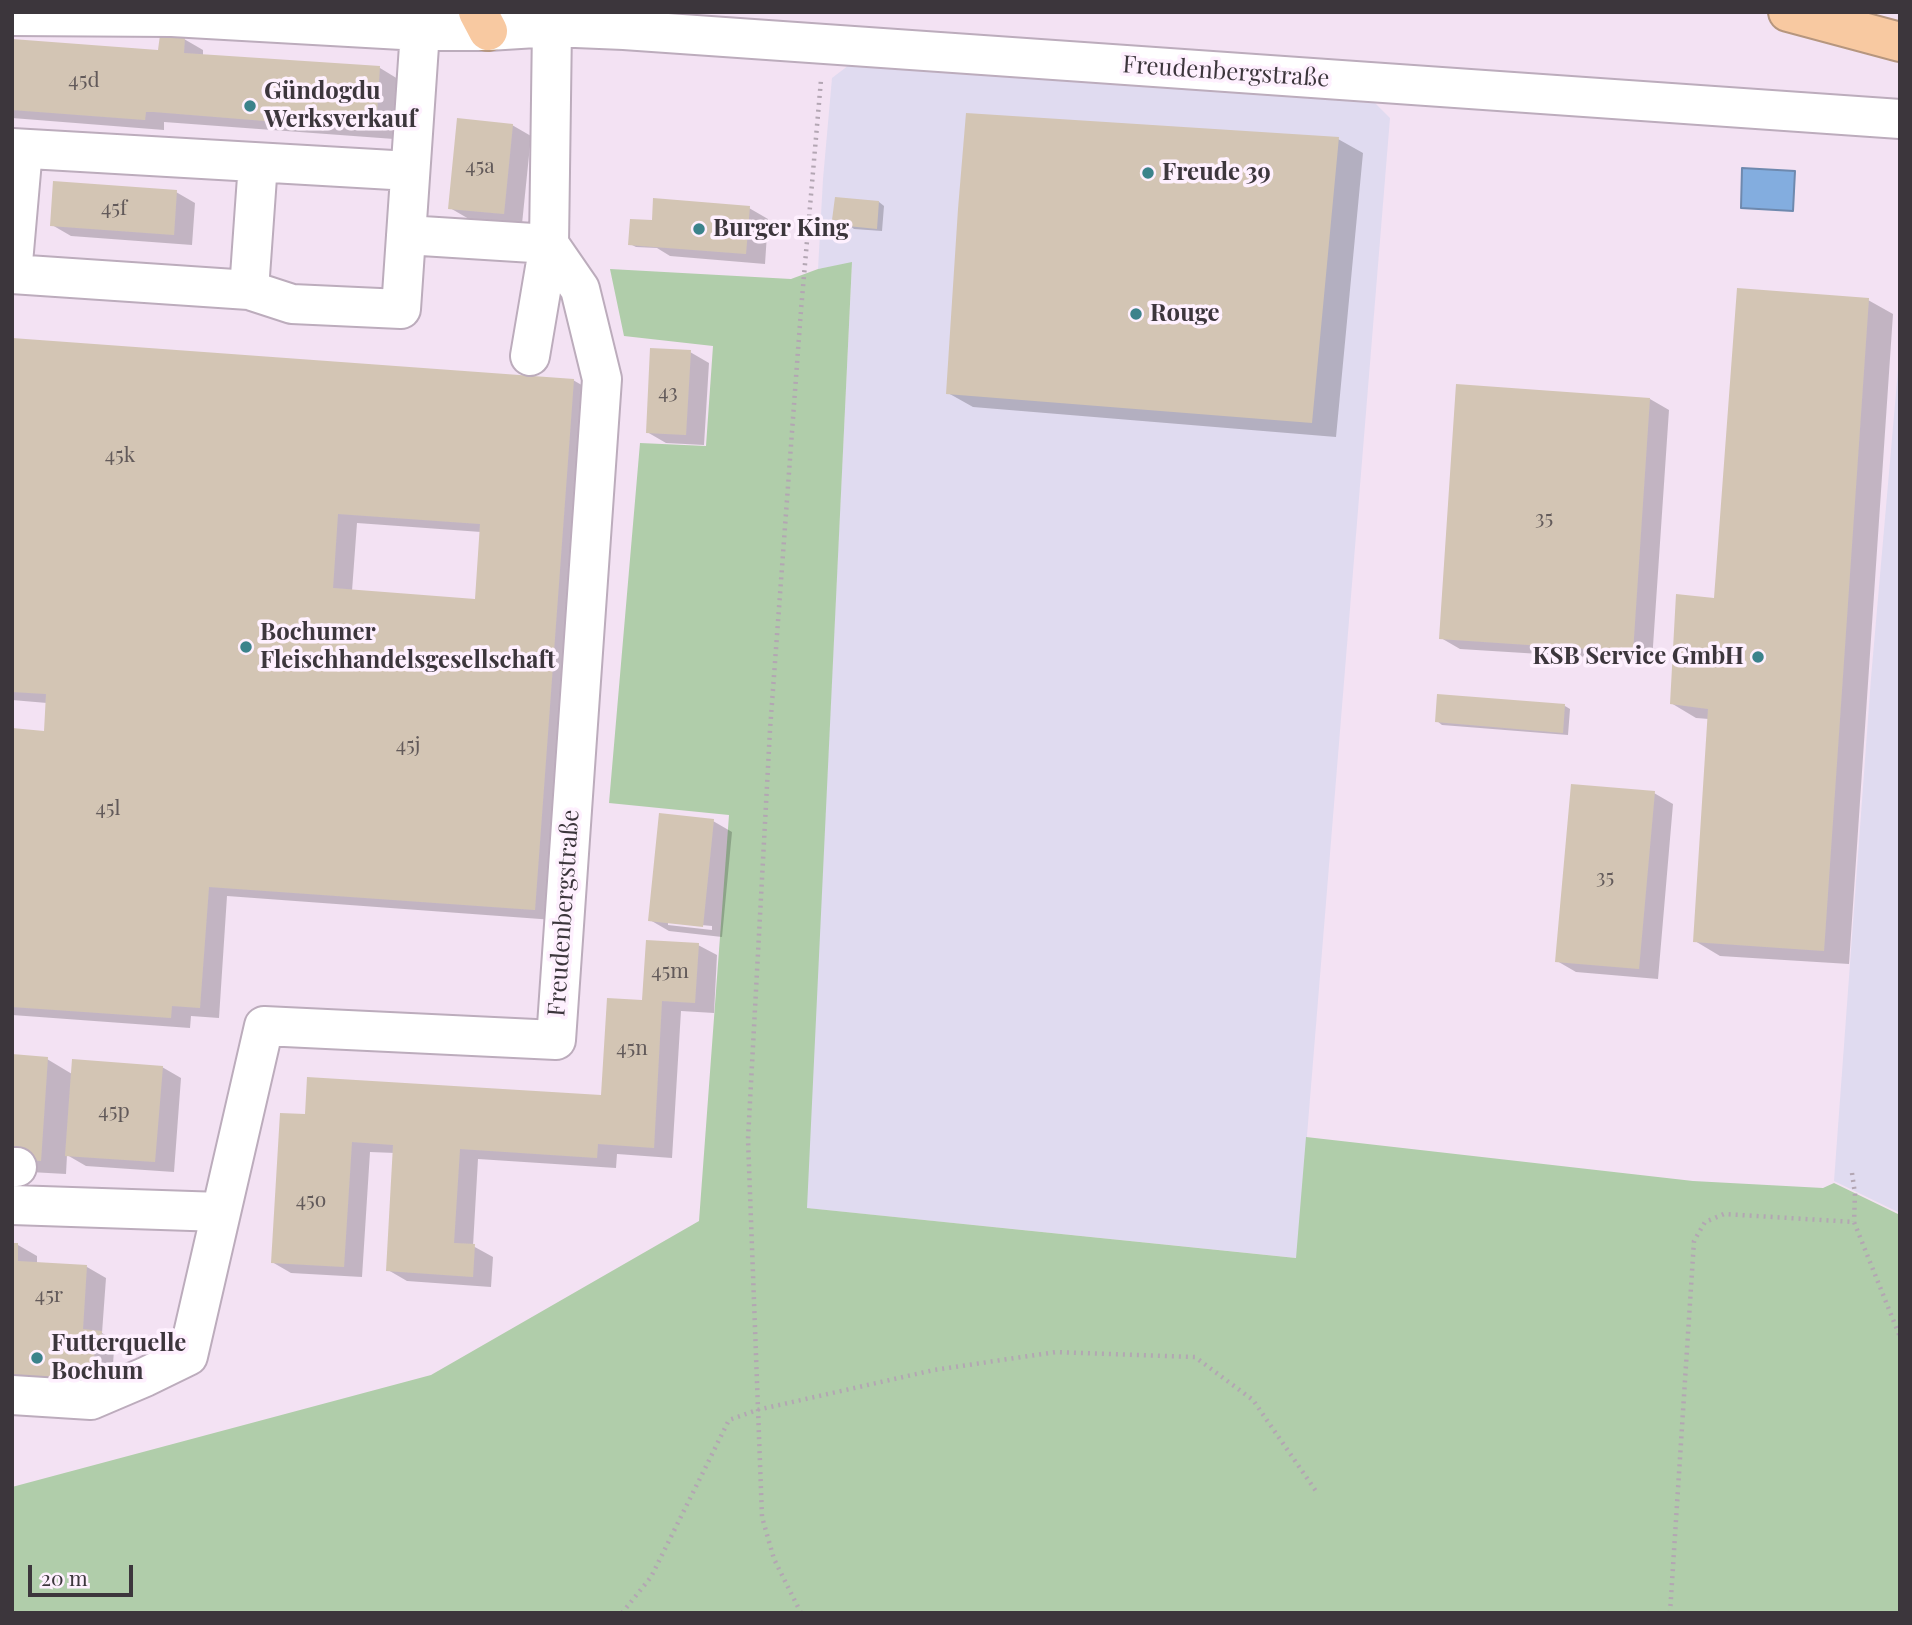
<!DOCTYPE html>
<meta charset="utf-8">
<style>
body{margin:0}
#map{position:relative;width:1912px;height:1625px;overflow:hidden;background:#f3e2f3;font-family:"Playfair Display",serif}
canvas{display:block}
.frame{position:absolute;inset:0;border:14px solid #3c363c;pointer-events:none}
.scale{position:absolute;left:28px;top:1565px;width:105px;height:32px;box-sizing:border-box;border:4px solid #3c363c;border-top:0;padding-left:9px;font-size:21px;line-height:24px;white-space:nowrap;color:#3c363c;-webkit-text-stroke:5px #fef0fe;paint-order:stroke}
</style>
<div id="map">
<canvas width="1912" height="1625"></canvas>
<div class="frame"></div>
<div class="scale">20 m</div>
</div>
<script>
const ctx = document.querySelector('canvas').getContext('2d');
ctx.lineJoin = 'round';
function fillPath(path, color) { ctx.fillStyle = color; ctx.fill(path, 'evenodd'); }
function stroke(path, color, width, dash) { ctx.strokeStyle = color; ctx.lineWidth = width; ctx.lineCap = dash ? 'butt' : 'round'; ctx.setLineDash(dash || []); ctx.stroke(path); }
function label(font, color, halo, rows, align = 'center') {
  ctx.font = font + ' "Playfair Display",serif'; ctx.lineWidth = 7; ctx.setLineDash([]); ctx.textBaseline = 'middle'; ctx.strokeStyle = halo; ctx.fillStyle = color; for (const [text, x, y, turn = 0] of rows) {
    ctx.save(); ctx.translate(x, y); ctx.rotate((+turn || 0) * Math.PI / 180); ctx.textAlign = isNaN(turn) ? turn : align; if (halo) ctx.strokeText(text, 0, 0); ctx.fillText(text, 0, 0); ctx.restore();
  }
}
const commercial = new Path2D(`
 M849,65l526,38 15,15 -93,1140 -491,-50 46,-945 -34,6 5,-90 9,-101z
 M1900,347v866l-66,-32 37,-503z`);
const green = new Path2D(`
 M852,262l-45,946 489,50 10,-121 387,44 130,7 11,-5 66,32v398h-1888v-126l419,-112 268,-154 30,-406 -120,-12 31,-360 66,3 7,-100 -89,-10 -14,-67 181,10 27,-10z`);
const water = new Path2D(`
 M1742,168l53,3 -2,40 -52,-3z`);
const shadow = new Path2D(`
 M184,39l19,11v6l177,12 18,11 -4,60 -230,-17v8l-152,-12v-77l148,11z
 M512,125l19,11 -9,88 -53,-5 -19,-11z
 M1338,139l25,14 -27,284 -363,-30 -25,-14z
 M176,192l19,11 -3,42 -121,-9 -19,-11z
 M879,202l5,4 -2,25 -28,-2 -5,-4v-3h-9l-6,-3z
 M749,208l19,11 -3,45 -95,-8 -13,-8 -21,-1 -6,-3 23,-22z
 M1868,300l25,14 -44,650 -129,-8 -25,-15 14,-222 -13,-1 -25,-15 44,-104z
 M12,340l561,40 19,11 -38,529 -327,-24 -8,122 -28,-2 -1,12 -178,-13v-285l33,2 2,-29 -35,-3zM357,523l124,9 -5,69 -124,-10z
 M690,352l19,11 -5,82 -38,-2 -19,-11z
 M1650,399l19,11 -17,251 -192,-12 -19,-11z
 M1565,706l5,3 -2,26 -126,-10 -5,-4z
 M1654,793l19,11 -15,175 -82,-7 -19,-11z
 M713,821l19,11 -10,105 -53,-6 -19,-11zM668,922l44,4v4l-44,-5z
 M698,945l19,10 -3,58 -33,-2 -9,147 -55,-4 -1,14 -138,-9 -5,87 20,11 -2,30 -84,-6 -19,-11 7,-117 -25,-1 -8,125 -71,-4 -19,-11 35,-146 296,-19 41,-95z
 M47,1059l25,15 90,-7 19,11 -7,94 -88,-6 -19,-11 -1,19 -54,-3z
 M18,1245l19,11v8l50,3 19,11 -4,55 18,11v6h-6l-3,43 -99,-6z`);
const building = new Path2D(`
 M160,35l25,2 -1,16 196,13 -4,64 -222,-18h-8l-1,8 -133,-10v-71l146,11z
 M966,113l373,24 -27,286 -366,-29 12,-185z
 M457,118l56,6 -9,90 -56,-5z
 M53,181l124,9 -3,45 -124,-9z
 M835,197l44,4 -2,28 -30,-3 1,-6h-16z
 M653,198l97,8 -4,48 -118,-9 2,-26 22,1z
 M1737,288l132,10 -45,653 -131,-9 15,-233 -38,-5 6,-110 38,4z
 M12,338l562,41 -39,531 -326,-23 -9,121 -28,-2 -1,12 -159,-11v-279l32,3 2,-37 -34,-2zM338,514l142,10 -5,75 -142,-11z
 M650,348l41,2 -5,85 -40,-2z
 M1456,384l194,14 -17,254 -194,-13z
 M1437,694l128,10 -2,29 -128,-11z
 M1571,784l84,7 -16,178 -84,-7z
 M659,813l55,6 -11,108 -55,-6z
 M646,940l53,3 -4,60 -33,-2 -8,147 -56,-4 -1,14 -137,-9 -6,94 21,1 -2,33 -87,-6 7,-126 -41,-3 -8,125 -73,-4 9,-150 25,1 2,-37 294,18 6,-97 35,2z
 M12,1054l36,3 -7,104 -29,-2z
 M72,1059l91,7 -8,96 -90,-6z
 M12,1243h6v18l69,4 -4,64 19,2 -1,9h-6l-2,43 -81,-5z`);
const path = new Path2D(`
 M1852,1173l3,21 -1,28
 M622,1613l29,-36 78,-157 28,-10 177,-40 122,-18 139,5 58,43 65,94
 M801,1613l-27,-54 -12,-42 -14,-378 22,-409 31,-420 20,-230
 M1670,1613l24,-372 11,-19 19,-8 130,8 46,115`);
const minor = new Path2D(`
 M12,16l160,1 248,14h68l64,-4 72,3 1276,89
 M12,148l398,23
 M23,149l-11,125 237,16 43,14 109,5 19,-278
 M406,235l143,9 -19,112
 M249,290l9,-127
 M12,1167h5
 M12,1205l209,7
 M12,1395l79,5 54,-23 43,-21 76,-330 292,14 46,-661 -22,-90 -31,-45 3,-217`);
const highway = new Path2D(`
 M478,12l10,19
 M1788,12l112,30`);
const markers = [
 [250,106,7,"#3b838b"],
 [1148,173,7,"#3b838b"],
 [699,229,7,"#3b838b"],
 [1136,314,7,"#3b838b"],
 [246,647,7,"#3b838b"],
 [1758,657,7,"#3b838b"],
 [37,1358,7,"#3b838b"]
];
const numberNames = [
 ["45d",84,80],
 ["45a",480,166],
 ["45f",114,208],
 ["43",668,392],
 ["45k",120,455],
 ["35",1544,518],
 ["45j",408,745],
 ["45l",108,808],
 ["35",1605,877],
 ["45m",670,971],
 ["45n",632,1048],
 ["45p",114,1111],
 ["45o",311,1200],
 ["45r",49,1295]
];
const streetNames = [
 ["Freudenbergstraße",1226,72,4],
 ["Freudenbergstraße",564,913,-86]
];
const poiNames = [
 ["Gündogdu",264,92],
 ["Werksverkauf",264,120],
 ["Freude 39",1162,173],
 ["Burger King",713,229],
 ["Rouge",1150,314],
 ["Bochumer",260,633],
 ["Fleischhandelsgesellschaft",260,661],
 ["KSB Service GmbH",1744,657,"right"],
 ["Futterquelle",51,1344],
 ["Bochum",51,1372]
];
fillPath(commercial, '#e0dbf0');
fillPath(green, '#b0cdaa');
fillPath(water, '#83addf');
stroke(water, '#6e89ae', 2);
fillPath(shadow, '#0003');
fillPath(building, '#d3c5b4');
stroke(minor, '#bcacbc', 42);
stroke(highway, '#b6967e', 42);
stroke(path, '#b3a6b3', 4.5, [2, 5]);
stroke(minor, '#fff', 38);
stroke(highway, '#f8c9a1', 38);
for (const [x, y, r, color] of markers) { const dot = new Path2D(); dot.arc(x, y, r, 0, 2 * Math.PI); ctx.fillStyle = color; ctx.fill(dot); stroke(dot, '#fef0fe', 2.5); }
label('21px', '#625a5a', null, numberNames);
label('24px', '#3c363c', '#fef0fe', streetNames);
label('bold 24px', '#3c363c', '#fef0fe', poiNames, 'left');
</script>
